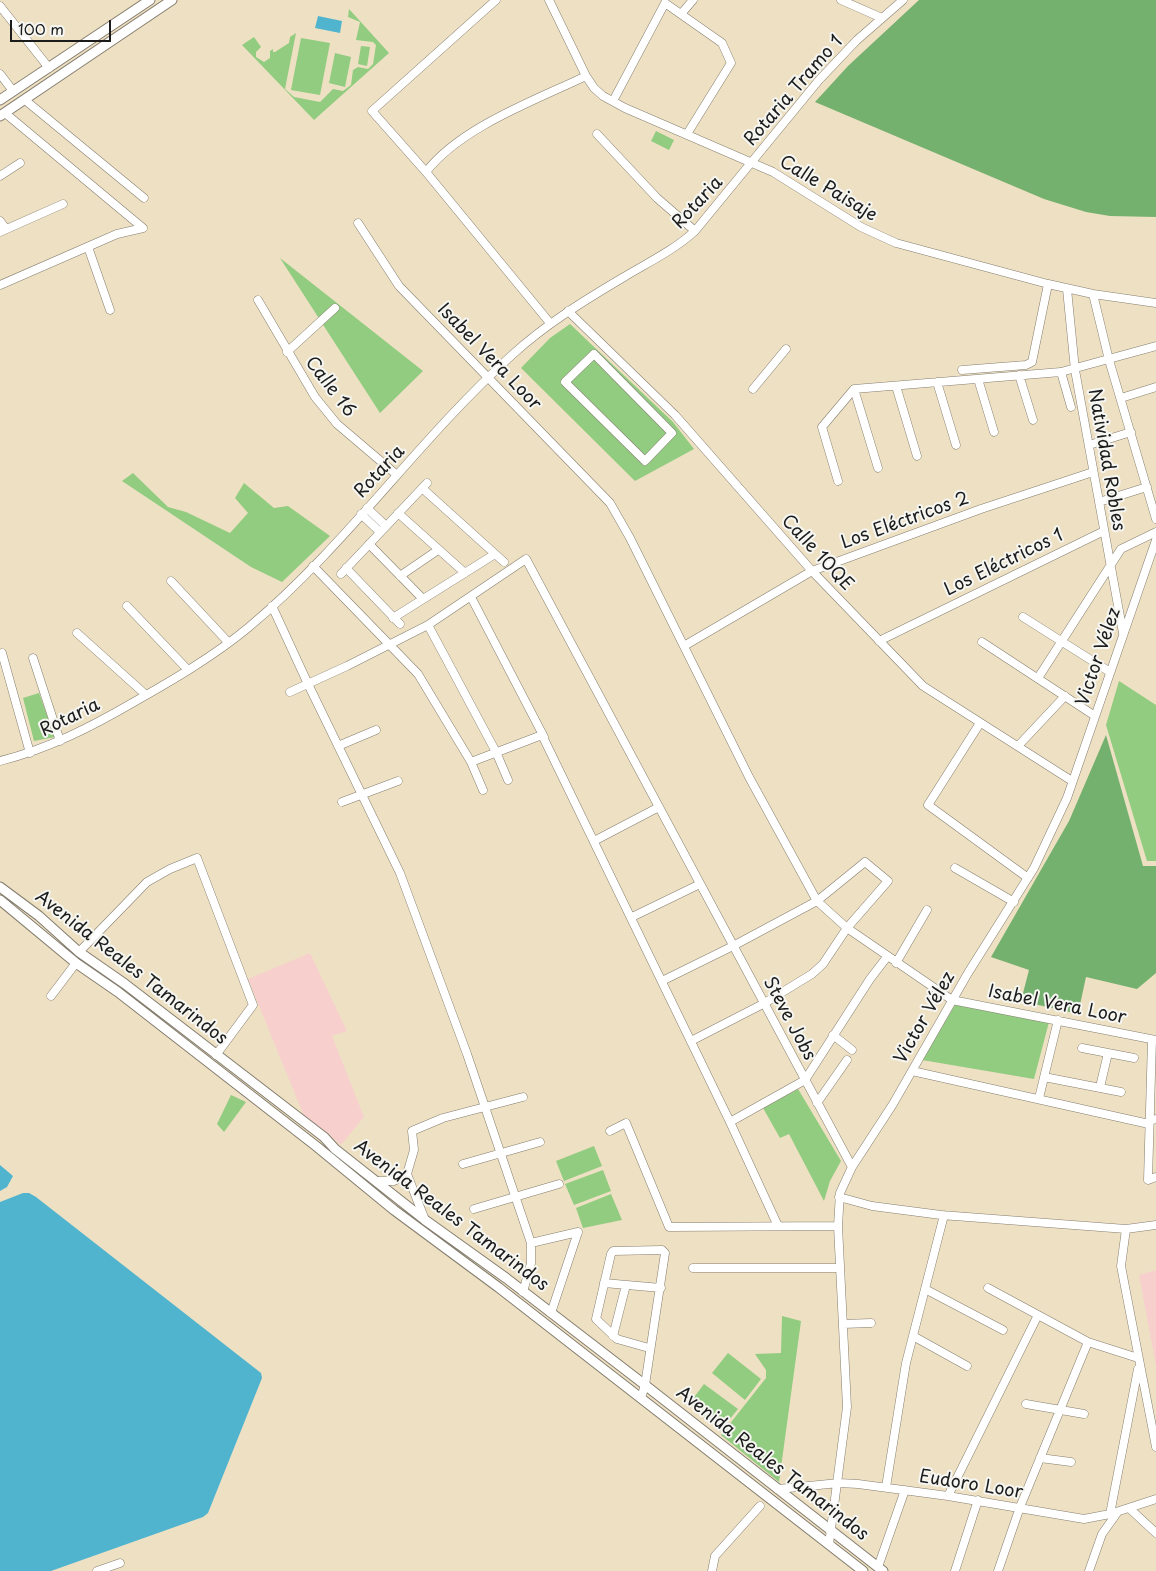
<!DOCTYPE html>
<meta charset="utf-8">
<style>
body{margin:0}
#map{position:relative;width:1156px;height:1571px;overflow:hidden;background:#eee0c2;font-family:"Playpen Sans",sans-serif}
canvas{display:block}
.scale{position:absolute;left:10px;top:20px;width:101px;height:22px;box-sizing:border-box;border:2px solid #1c1c1c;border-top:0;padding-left:6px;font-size:15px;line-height:18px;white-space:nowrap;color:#1c1c1c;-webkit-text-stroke:4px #f6f6f2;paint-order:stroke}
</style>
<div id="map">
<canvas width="1156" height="1571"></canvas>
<div class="scale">100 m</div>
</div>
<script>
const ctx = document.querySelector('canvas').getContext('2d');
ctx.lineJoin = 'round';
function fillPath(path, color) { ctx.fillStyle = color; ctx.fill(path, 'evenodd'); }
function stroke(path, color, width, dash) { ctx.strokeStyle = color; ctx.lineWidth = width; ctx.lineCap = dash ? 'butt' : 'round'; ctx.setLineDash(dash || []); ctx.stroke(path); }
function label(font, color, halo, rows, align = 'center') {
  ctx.font = font + ' "Playpen Sans",sans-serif'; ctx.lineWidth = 4; ctx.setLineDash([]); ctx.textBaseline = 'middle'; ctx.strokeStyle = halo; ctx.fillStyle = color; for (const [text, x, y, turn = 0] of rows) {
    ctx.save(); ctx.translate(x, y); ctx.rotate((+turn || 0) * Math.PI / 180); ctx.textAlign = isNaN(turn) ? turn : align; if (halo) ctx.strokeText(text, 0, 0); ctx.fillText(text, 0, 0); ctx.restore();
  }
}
const built = new Path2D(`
 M310,953l37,78 -15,5 32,81 -23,28 -37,-29 -56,-137z
 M1156,1270v96l-17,-91z`);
const green = new Path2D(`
 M349,9l40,44 -75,67 -72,-75 12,-8 7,10 -5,5v5l8,5 6,-4v-7l3,-2v3h2l14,-9 1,-6 6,-4 -11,56 9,8 26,5 13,-13 10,2 8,-6 2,-15 5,-3 10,2 5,-5 3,-19 -3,-3 -17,-2 4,-18 -12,-5z
 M301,38l29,5 -10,52 -29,-5z
 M361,46l9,1 -3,19 -9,-2z
 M335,53l16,4 -6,30 -16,-4z
 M656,131l18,9 -5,10 -18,-9z
 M280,258l143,113 -43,42z
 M570,324l103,98 21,27 -59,32 -114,-113 29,-30z
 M133,473l35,34 18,5 44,21 18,-20 -13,-15 9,-15 30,25 14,-2 42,30 -48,46 -31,-15 -129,-86z
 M1119,681l37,24v156h-9l-41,-136z
 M39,693l16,44 -21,4 -11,-43z
 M955,1005l94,17 -15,57 -112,-19z
 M798,1089l43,72 -11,20 -6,20 -35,-67 -9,4 -17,-30z
 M231,1095l15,7 -22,30 -7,-8z
 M594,1146l8,20 -38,15 -8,-20z
 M603,1170l8,21 -37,14 -9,-21z
 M611,1194l11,26 -39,8 -7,-20z
 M782,1316l19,5 -22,161 -58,-47 45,-57v-8l-11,-16 26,-1z
 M728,1353l33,26 -16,21 -33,-27z
 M704,1384l34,25 -17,21 -32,-26z`);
const forest = new Path2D(`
 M919,0h237v217l-46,-1 -24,-4 -42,-13 -229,-97 33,-36z
 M1106,735l37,131h13v107l-19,16 -51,-12 -8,37 -57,-13 8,-31 -38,-13 78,-136z`);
const water = new Path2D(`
 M318,16l24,5 -2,12 -25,-5z
 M0,1165l13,11 -6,11 -7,4z
 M23,1193h6l7,4 225,176 1,5 -54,135 -5,4 -152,54h-51v-369z`);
const minor = new Path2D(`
 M549,0l37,76 8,12 9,8 22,12 148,64 88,55 35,16 152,41 45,10 63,9
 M841,0l41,18
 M0,6l49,62
 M681,14l12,-14
 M0,74l13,17
 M25,100l119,98
 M613,101l52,-98 57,40 9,20 -44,71
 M597,134l60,64 38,33
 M426,172l-54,-61 124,-111
 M0,176l20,-13
 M0,221l6,8
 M358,223l41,63 211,217 20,35 119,239 68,124 30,27 105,72 204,40
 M0,232l63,-28
 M88,247l22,63
 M0,285l117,-51 26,-6 -138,-115
 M1067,289l8,81 48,263
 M1093,294l16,66 47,159
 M258,300l57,97 22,27 60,51
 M568,311l107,104 137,156 111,115 149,95
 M550,323l-124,-151c35,-45 108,-71 160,-96
 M287,352l48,-44
 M594,354l78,79 -27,28 -80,-79z
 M962,370l64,-5 6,-3 16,-78
 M1061,372l10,35
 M1019,375l14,45
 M978,379l16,53
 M937,382l19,63
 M896,386l21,70
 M753,389l33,-40
 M854,389l24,79
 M1121,398l35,-11
 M1089,445l42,-13
 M838,481l-16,-54 32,-38 207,-17 95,-26
 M422,488l82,74
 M1099,502l48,-15
 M367,508l19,18
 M398,513l67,60
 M361,514l19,18
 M369,544l54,55
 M313,566l105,108 53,88 12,28
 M346,568l54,56
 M341,574l86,-91
 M400,576l38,-26
 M171,581l57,61
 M471,597l73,140
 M127,606l61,64
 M272,606l36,78 92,189 67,181 64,189v20l-8,29
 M1023,617l87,55
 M393,618l102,-64
 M428,625l68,127 12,28
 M77,633l69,62
 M879,641l225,-110
 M982,642l113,74
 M684,646l128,-75 169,-62 112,-37
 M0,654l2,-1 28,100
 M33,658l27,83
 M1038,678l83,-129 35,-17
 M290,692l57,-26 81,-41 98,-66 133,248
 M980,723l-52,82 100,73
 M338,746l38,-16
 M1018,746l47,-50
 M0,761c48,-12 91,-34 134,-59 39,-22 80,-46 115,-75 97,-81 169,-187 263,-272 34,-31 73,-55 112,-78 25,-15 50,-27 71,-46l124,-151 38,-40 46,-40
 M471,762l71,-27 188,387 48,104
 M342,802l56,-21
 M594,841l65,-34 193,360
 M955,868l59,34
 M632,917l68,-33
 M79,952l68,-70 23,-13 27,-11 56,147 -37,50
 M896,963l31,-53
 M662,981l71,-35 84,-45 48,-39 23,19 -41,47 -24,36 -11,10 -49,30 -72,37
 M51,996l25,-33
 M833,1035l19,15
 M1152,1040l-4,140 8,-3
 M1082,1048l52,10
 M912,1071l237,53v-3l7,-2
 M1044,1077l77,15
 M1100,1087l8,-34
 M1039,1098l19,-78
 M817,1103l30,-43
 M730,1122l75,-42 65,-101 17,-22
 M610,1131l16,-8 43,104 169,-1
 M463,1164l77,-22
 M407,1174l18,46
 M376,1181h18l13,-7 7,-24 -2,-19 31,-13 80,-21
 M839,1197l33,9 69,9 185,14 30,-4
 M474,1209l85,-25
 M1126,1229l-5,37 35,181
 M531,1243l47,-11
 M693,1268h147
 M604,1283l57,5
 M988,1288l100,54 -1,3
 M925,1289l78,41
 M551,1313l27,-81
 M843,1324l28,-1
 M613,1336l13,-51
 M913,1336l54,30
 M641,1398l4,-13 20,-132 -3,-3 -49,1 -2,3 -15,65 21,20 32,9
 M1026,1404l58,10
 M1040,1458l31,4
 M886,1487l20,-124 38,-148
 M778,1489l61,-6 19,1 90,12 136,23 26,-5 46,-15
 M948,1496l89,-179
 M1129,1508l27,25
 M1110,1514l28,-145
 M829,1544l18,-137 -9,-181 2,-33 12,-26 41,-63 75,-131 66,-105 33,-70 89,-258
 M878,1567l27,-77
 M97,1571l23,-8
 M712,1571l3,-15 45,-50
 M955,1571l23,-71
 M998,1571l22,-64 68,-165 50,16
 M1089,1571l13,-37 15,-21`);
const major = new Path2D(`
 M0,100l150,-100
 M0,116l172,-116
 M0,887l39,29 40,36 46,32 199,153 11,12 90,71 81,58 139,107 238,186
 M0,900l76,63 42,29 198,154 78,64 104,77 365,284`);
const streetNames = [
 ["Rotaria Tramo 1",794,91,-49],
 ["Calle Paisaje",828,189,31],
 ["Rotaria",698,203,-47],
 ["Isabel Vera Loor",489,357,46],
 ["Calle 16",330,387,53],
 ["Natividad Robles",1106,460,80],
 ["Rotaria",380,472,-47],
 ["Los Eléctricos 2",905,521,-20],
 ["Calle 10QE",817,553,47],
 ["Los Eléctricos 1",1004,563,-26],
 ["Victor Vélez",1099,657,-71],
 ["Rotaria",70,718,-26],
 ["Avenida Reales Tamarindos",131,968,38],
 ["Isabel Vera Loor",1057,1005,11],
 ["Victor Vélez",925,1018,-60],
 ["Steve Jobs",789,1019,62],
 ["Avenida Reales Tamarindos",451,1216,37],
 ["Avenida Reales Tamarindos",772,1464,38],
 ["Eudoro Loor",971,1485,9]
];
fillPath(built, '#f7d0ce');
fillPath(green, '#91cc80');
fillPath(forest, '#74b06e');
fillPath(water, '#51b4cf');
stroke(minor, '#857e6f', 9);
stroke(major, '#857e6f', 11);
stroke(minor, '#fff', 8);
stroke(major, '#fff', 9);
label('18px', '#1c1c1c', '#f6f6f2', streetNames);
</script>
